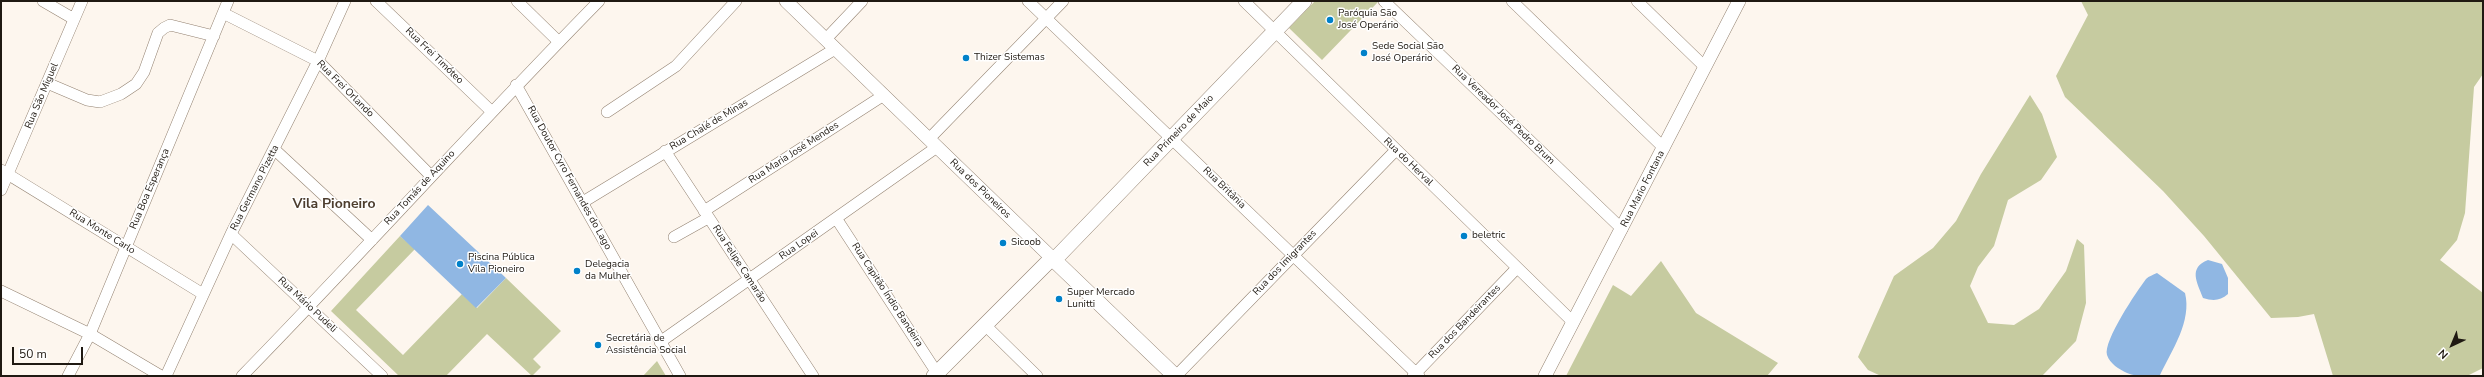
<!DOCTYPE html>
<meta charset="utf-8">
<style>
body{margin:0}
#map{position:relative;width:2484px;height:377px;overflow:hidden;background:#fdf6ee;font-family:"Nunito Sans",sans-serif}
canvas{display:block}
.frame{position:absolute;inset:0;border:2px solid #1f1912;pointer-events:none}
.north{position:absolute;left:2432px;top:325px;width:40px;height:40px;-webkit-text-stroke:3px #fff;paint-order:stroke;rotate:224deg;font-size:11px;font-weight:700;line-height:16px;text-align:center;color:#1f1912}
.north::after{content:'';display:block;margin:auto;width:14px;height:18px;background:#1f1912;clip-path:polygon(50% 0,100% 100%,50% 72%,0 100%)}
.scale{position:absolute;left:12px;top:347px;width:71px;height:18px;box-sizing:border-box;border:2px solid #1f1912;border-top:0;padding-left:5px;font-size:12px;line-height:14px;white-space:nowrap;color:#1f1912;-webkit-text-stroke:3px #fff;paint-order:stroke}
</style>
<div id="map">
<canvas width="2484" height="377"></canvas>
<div class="frame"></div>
<div class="north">N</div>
<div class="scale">50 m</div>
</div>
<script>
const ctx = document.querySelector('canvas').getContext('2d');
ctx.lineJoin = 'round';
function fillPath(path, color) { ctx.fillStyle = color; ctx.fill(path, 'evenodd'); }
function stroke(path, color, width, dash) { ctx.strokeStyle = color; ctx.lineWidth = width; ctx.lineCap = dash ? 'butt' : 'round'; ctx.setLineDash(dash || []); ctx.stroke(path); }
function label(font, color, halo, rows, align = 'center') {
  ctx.font = font + ' "Nunito Sans",sans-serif'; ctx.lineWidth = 3; ctx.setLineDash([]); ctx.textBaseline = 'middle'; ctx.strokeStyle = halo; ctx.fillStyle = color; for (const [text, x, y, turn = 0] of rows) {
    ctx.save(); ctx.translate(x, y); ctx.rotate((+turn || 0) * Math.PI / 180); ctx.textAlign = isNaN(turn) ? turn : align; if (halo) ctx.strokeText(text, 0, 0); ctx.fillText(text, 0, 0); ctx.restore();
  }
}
const green = new Path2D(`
 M1315,1h62l1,1 -56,58 -33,-32z
 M2081,1h402v73l-9,13 -9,126 -8,27 -17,20 43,33v75l-16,8h-134l-19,-62 -16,3 -27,1 -67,-82 -41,-45 -98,-94 -9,-21 32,-61z
 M2030,95l12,19 15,43 -16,23 -33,20 -14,46 -16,21 -8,19 18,37 26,2 25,-16 27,-38 11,-32 7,6 2,58 -10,38 -34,35h-161l-13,-6 -10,-13 36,-81 39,-28 23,-27 25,-47z
 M400,236l15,13 -59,61 47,45 59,-61 15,14 29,-30 55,53 -28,28 8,8 -9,9 -45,-42 -41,42h-47l-68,-65z
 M1661,261l35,52 82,50 -11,13h-201l47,-91 18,11z
 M657,361l9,15h-23z`);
const water = new Path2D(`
 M428,205l78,73 -30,30 -76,-72z
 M2208,260l14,4 6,14v16c-8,7 -15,7 -25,4 -6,-16 -15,-30 5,-38z
 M2157,273l28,20c7,28 -13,57 -25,82 -9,2 -24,2 -33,-2 -8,-4 -17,-9 -20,-18 -4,-14 30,-64 39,-76 3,-3 7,-4 11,-6z`);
const minor = new Path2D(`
 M43,1l31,18
 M376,1l115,110
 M517,1l42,41
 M1028,1l391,375
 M1244,1l329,321
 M1384,1l238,228
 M1512,1l152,147
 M1637,1l68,66
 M223,13l95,48 113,115
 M826,39l36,-38
 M47,83l40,17 13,2 21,-8 15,-10 8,-12 14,-39 6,-5 6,-3 44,11
 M516,85l164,291
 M607,112l69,-46 60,-65
 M929,139l134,-138
 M275,150l97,90
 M665,151l148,225
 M1,170l202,124
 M1,190l81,-189
 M583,202l252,-153
 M704,211l180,-116
 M836,218l101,155
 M231,234l151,142
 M674,237l34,-19
 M1,291l89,43 71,42
 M985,325l52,51
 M660,342l277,-195
 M68,376l22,-42 138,-333
 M166,376l65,-142 87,-173 27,-60
 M242,376c121,-124 236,-252 357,-375
 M1176,376l220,-226
 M1413,376l104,-108`);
const tertiary = new Path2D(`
 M786,1l266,257
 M1545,376l194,-375`);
const secondary = new Path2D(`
 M1052,258l123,118
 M934,376l118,-118 6,-2 246,-255`);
const markers = [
 [1330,20,4,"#0081c9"],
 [1364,53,4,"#0081c9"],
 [966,58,4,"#0081c9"],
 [1464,236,4,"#0081c9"],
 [1003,243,4,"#0081c9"],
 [460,264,4,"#0081c9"],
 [577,271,4,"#0081c9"],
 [1059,299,4,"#0081c9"],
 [598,345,4,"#0081c9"]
];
const poiNames = [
 ["Paróquia São",1338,14],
 ["José Operário",1338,26],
 ["Sede Social São",1372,47],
 ["José Operário",1372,59],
 ["Thizer Sistemas",974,58],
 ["beletric",1472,236],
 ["Sicoob",1011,243],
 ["Piscina Pública",468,258],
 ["Vila Pioneiro",468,270],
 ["Delegacia",585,265],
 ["da Mulher",585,277],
 ["Super Mercado",1067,293],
 ["Lunitti",1067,305],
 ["Secretária de",606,339],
 ["Assistência Social",606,351]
];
const streetNames = [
 ["Rua Frei Timóteo",434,56,44],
 ["Rua Frei Orlando",345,89,45],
 ["Rua São Miguel",42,96,-67],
 ["Rua Vereador José Pedro Brum",1503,115,44],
 ["Rua Chalé de Minas",709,125,-31],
 ["Rua Primeiro de Maio",1179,131,-46],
 ["Rua Maria José Mendes",794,153,-33],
 ["Rua do Herval",1408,162,44],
 ["Rua Doutor Cyro Fernandes do Lago",569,178,61],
 ["Rua Germano Pizetta",255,188,-63],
 ["Rua Tomás de Aquino",420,188,-47],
 ["Rua Britânia",1224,188,44],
 ["Rua Boa Esperança",150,189,-67],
 ["Rua dos Pioneiros",980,189,44],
 ["Rua Mario Fontana",1643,189,-63],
 ["Rua Monte Carlo",102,232,32],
 ["Rua Lopei",799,245,-35],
 ["Rua dos Imigrantes",1285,263,-46],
 ["Rua Felipe Camarão",739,264,57],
 ["Rua Capitão Índio Bandeira",887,295,57],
 ["Rua Mário Pudeli",307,305,43],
 ["Rua dos Bandeirantes",1465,322,-46]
];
const districtNames = [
 ["Vila Pioneiro",334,205]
];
fillPath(green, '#c6cba0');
fillPath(water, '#90b7e3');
stroke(minor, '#938271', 12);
stroke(tertiary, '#938271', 14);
stroke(secondary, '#938271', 16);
stroke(minor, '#fff', 11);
stroke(tertiary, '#fff', 13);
stroke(secondary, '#fff', 15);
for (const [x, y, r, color] of markers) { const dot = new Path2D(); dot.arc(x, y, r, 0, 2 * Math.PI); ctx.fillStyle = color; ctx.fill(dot); stroke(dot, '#fff', 1.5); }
label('10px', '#1f1912', '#fff', poiNames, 'left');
label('10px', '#1f1912', '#fff', streetNames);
label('bold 14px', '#4d3e2f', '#fff', districtNames);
</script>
